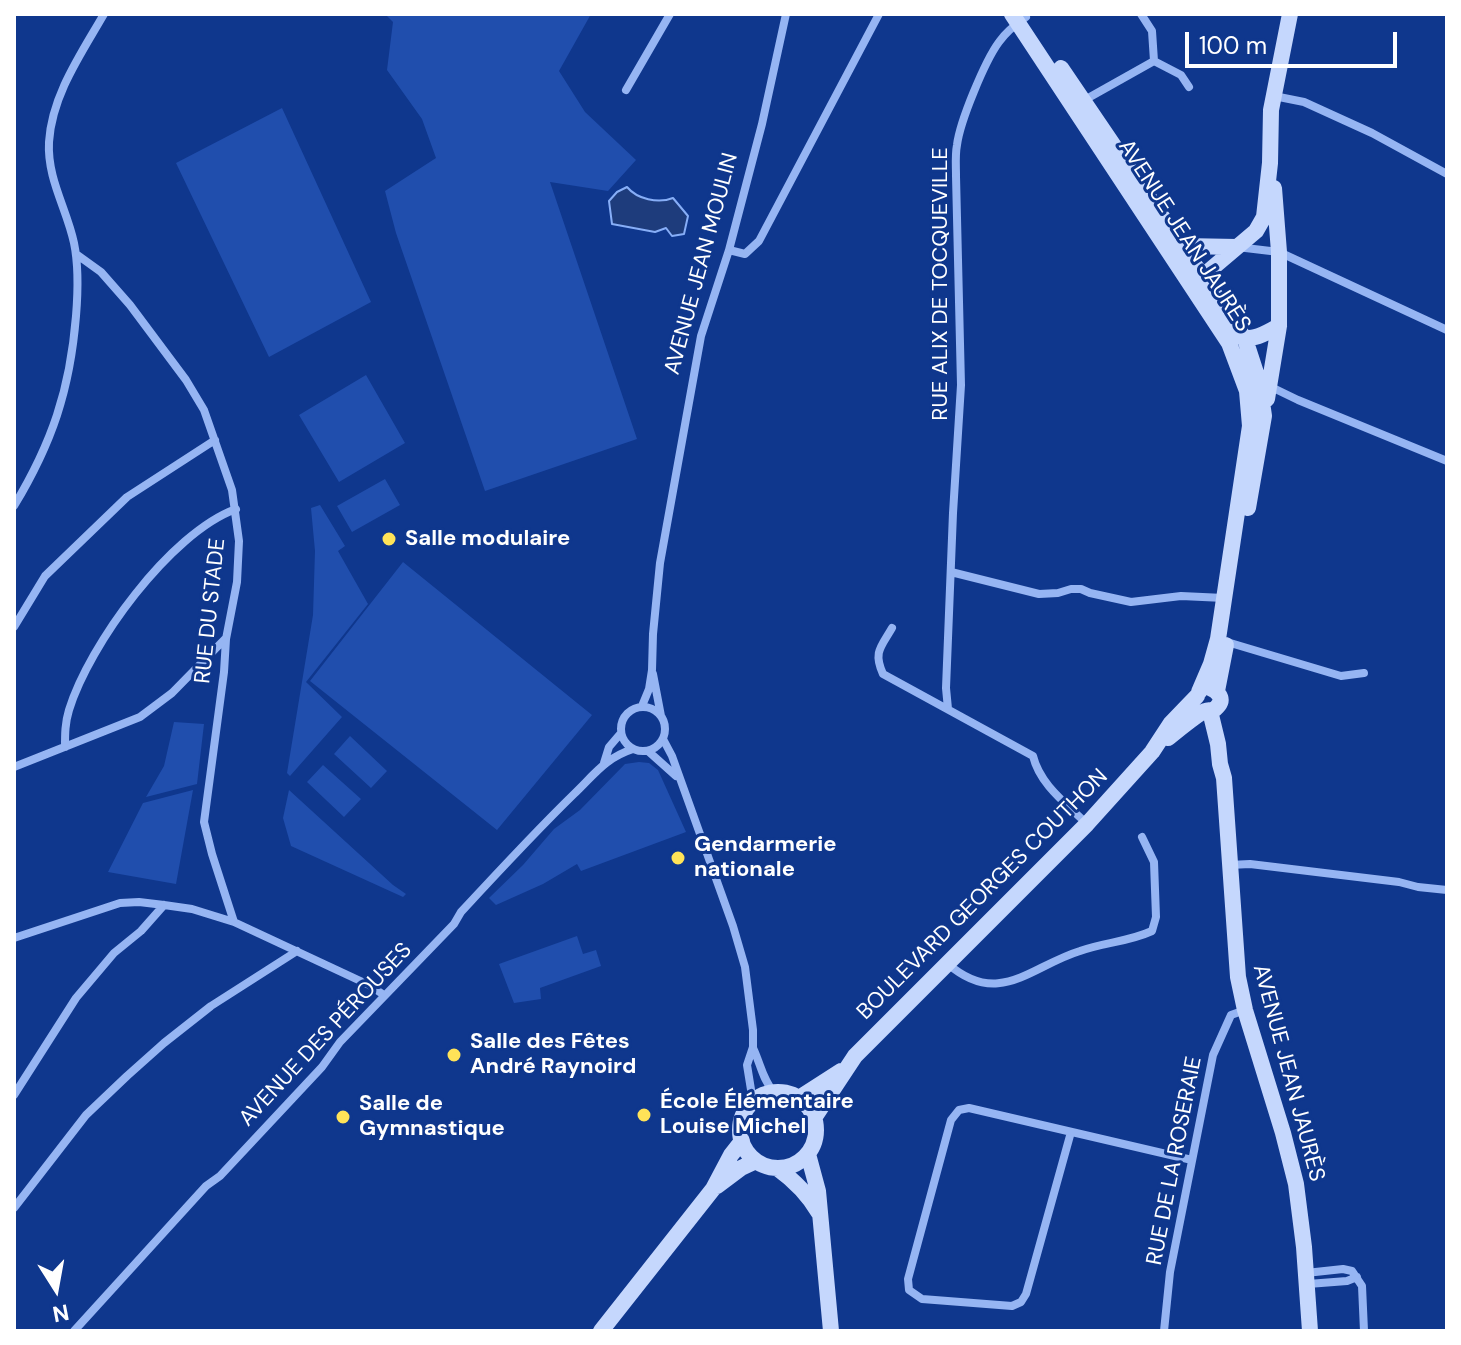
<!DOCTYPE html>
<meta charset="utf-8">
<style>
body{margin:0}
#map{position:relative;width:1461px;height:1345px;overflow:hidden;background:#0f378d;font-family:"DM Sans",sans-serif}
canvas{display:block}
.frame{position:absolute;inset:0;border:16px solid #fff;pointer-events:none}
.north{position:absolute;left:16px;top:1249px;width:80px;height:80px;-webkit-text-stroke:6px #0f378d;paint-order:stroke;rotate:169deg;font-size:22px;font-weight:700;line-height:32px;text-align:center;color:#fff}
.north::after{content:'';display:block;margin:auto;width:28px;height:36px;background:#fff;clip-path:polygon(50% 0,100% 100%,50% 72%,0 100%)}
.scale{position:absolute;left:1185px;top:32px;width:212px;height:36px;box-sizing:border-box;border:4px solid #fff;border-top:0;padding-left:10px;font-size:24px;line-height:28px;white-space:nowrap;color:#fff;-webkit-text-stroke:6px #0f378d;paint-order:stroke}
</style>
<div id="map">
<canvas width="1461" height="1345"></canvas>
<div class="frame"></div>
<div class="north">N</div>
<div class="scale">100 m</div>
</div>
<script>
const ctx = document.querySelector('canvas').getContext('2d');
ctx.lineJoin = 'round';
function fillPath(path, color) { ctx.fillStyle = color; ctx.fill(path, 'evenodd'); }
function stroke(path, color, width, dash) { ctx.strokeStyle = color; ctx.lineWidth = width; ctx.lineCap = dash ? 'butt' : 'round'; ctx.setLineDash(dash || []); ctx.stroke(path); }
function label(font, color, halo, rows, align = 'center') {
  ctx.font = font + ' "DM Sans",sans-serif'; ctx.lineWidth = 6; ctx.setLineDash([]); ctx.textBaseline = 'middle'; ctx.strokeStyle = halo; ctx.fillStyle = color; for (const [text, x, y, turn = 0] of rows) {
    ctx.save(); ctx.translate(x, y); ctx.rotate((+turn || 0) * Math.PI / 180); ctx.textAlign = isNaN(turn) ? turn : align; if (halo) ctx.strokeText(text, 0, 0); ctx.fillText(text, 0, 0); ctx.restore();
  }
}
const green = new Path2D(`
 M385,14h206l-32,57 26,41 51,48 -28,31 -58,-9 87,257 -152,52 -89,-258 -11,-42 51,-33 -14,-39 -35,-49 6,-48z
 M282,108l89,194 -102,55 -93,-194z
 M366,375l39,68 -66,39 -40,-67z
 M385,479l15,26 -48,27 -15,-26z
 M320,505l25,41 -7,5 30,53 -62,78 36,35 -52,59 -3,-3 26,-158 2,-64 -4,-43z
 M403,562l189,153 -95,115 -187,-149z
 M174,722l30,2 -7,60 -51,13 18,-31z
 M350,736l37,35 -16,17 -37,-34z
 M639,762l10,1 9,7 28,62 -105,39 -4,-7 -34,20 -47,21 -7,-7 34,-33 31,-36 26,-19 45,-46z
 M323,765l38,34 -17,18 -37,-35z
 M193,790l-17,94 -68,-12 35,-69z
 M289,790l104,95 13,9 -3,3 -112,-51 -8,-28z
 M577,936l6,18 13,-4 5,16 -61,22 1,11 -27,4 -15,-39z`);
const water = new Path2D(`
 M627,187c10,12 31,17 46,11l15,18 -4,18 -12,2 -6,-8 -11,4 -43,-8 -3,-23 8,-9z`);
const street = new Path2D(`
 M1154,61l27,14 8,12
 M626,90l44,-76
 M1274,96l30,6 68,31 75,41
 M1081,102l73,-41 -2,-30 -11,-17
 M1237,247l42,5 168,78
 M729,250l16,4 14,-13 120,-227
 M76,254l25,18 29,33 56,75 18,30 28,80 7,51 -2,41 -11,57 -2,33 -20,150 8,32 22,68
 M1267,385l31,15 149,61
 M14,506c38,-63 56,-116 62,-190 2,-24 3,-49 -2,-73 -7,-34 -27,-64 -25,-101 3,-47 32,-88 55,-128
 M951,572l88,22 19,-1 13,-4h10l9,4 41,9 50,-6 43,2
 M14,627l31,-51 82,-79 88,-57
 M892,628c-11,19 -19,24 -9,46l150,82c7,29 34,48 54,68
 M1227,642l114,34 23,-3
 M653,674l8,42
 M642,706l7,-17 3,-19 1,-36 7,-71 41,-227 28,-86 33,-126 24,-110
 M621 729a22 22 0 1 1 44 0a22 22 0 1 1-44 0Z
 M948,709l-2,-21 7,-175 8,-128 -5,-209c0,-10 -1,-21 1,-31 3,-24 28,-84 42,-103 7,-10 17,-18 27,-25
 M663,739l9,17 61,170 12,41 8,63v17l-6,18 6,37
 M65,747c0,-13 0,-24 4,-37 20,-65 101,-177 167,-201
 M648,751l28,25
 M604,763l5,-16 12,-14
 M14,767l126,-50 32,-24 53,-54
 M1230,865l20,-1 149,18 19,5 29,3
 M14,938l106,-35 19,-1 25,3 28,4 42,13 135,63 15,10
 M948,964c51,44 83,2 132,-13 25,-9 48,-9 72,-20l4,-14 -2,-55 -12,-25
 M753,1048c8,17 9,30 21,45
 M14,1095l62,-97 38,-45 27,-22 23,-26
 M1071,1132l-45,162 -5,8 -9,4 -90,-7 -13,-9 -1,-11 43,-159 8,-10 10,-2 223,52
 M14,1208l72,-93 41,-39 37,-33 47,-37 86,-55
 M1306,1273l37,-4 9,2 10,15 2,45
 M1308,1284l39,-3 10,-4
 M74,1331l132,-145 14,-10 102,-109 18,-25 114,-118 7,-12c37,-40 74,-80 113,-118 20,-19 31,-36 59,-45
 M1164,1331l6,-59 43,-217 18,-40 14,-5`);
const secondary = new Path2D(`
 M1012,14l217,329 18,48 3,35 -32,213 -7,25 -12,28
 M1061,68l184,271 14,43 5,34 -16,92
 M1183,246l54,1
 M1202,285l2,-7 6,-8 46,-39 8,-14 6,-54 1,-53 19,-96
 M1237,335c15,8 28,-2 42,-9
 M1267,399l12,-73v-74l-5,-64
 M1217,691l9,-46
 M1210,711l8,33 2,20 4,14 14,199 7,33 38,123 13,51 8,63 6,84
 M1168,738c8,-6 29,-24 37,-27 7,-3 6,3 12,-4 8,-8 1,-16 -7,-19
 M740 1130a38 38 0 1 1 76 0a38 38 0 1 1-76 0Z
 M799,1098l42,-27
 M814,1118l41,-62 232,-232 65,-72 19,-29 26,-27
 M808,1154l10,37 13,140
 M777,1168c18,13 31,26 42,45
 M717,1186l24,-18 15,-7
 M601,1331l112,-142 18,-34 11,-14`);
const markers = [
 [389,539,8,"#ffe358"],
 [678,858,8,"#ffe358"],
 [454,1055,8,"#ffe358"],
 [644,1115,8,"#ffe358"],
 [343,1117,8,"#ffe358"]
];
const streetNames = [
 ["AVENUE JEAN JAURÈS",1184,236,57],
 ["AVENUE JEAN MOULIN",702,264,-75],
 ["RUE ALIX DE TOCQUEVILLE",941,284,-90],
 ["RUE DU STADE",211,611,-84],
 ["BOULEVARD GEORGES COUTHON",983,895,-45],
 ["AVENUE DES PÉROUSES",326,1035,-47],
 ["AVENUE JEAN JAURÈS",1288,1073,75],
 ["RUE DE LA ROSERAIE",1175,1161,-79]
];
const poiNames = [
 ["Salle modulaire",405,539],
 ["Gendarmerie",694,845],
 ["nationale",694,870],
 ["Salle des Fêtes",470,1042],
 ["André Raynoird",470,1067],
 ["École Élémentaire",660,1102],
 ["Louise Michel",660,1127],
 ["Salle de",359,1104],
 ["Gymnastique",359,1129]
];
fillPath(green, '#204ead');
fillPath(water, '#1e3c7c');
stroke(water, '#87aef7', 2);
stroke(street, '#96b5f3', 8);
stroke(secondary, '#c5d7fd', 16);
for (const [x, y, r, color] of markers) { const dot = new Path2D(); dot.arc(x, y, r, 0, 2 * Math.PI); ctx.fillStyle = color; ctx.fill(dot); stroke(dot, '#0f378d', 3); }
label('22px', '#fff', '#0f378d', streetNames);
label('bold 22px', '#fff', '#0f378d', poiNames, 'left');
</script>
